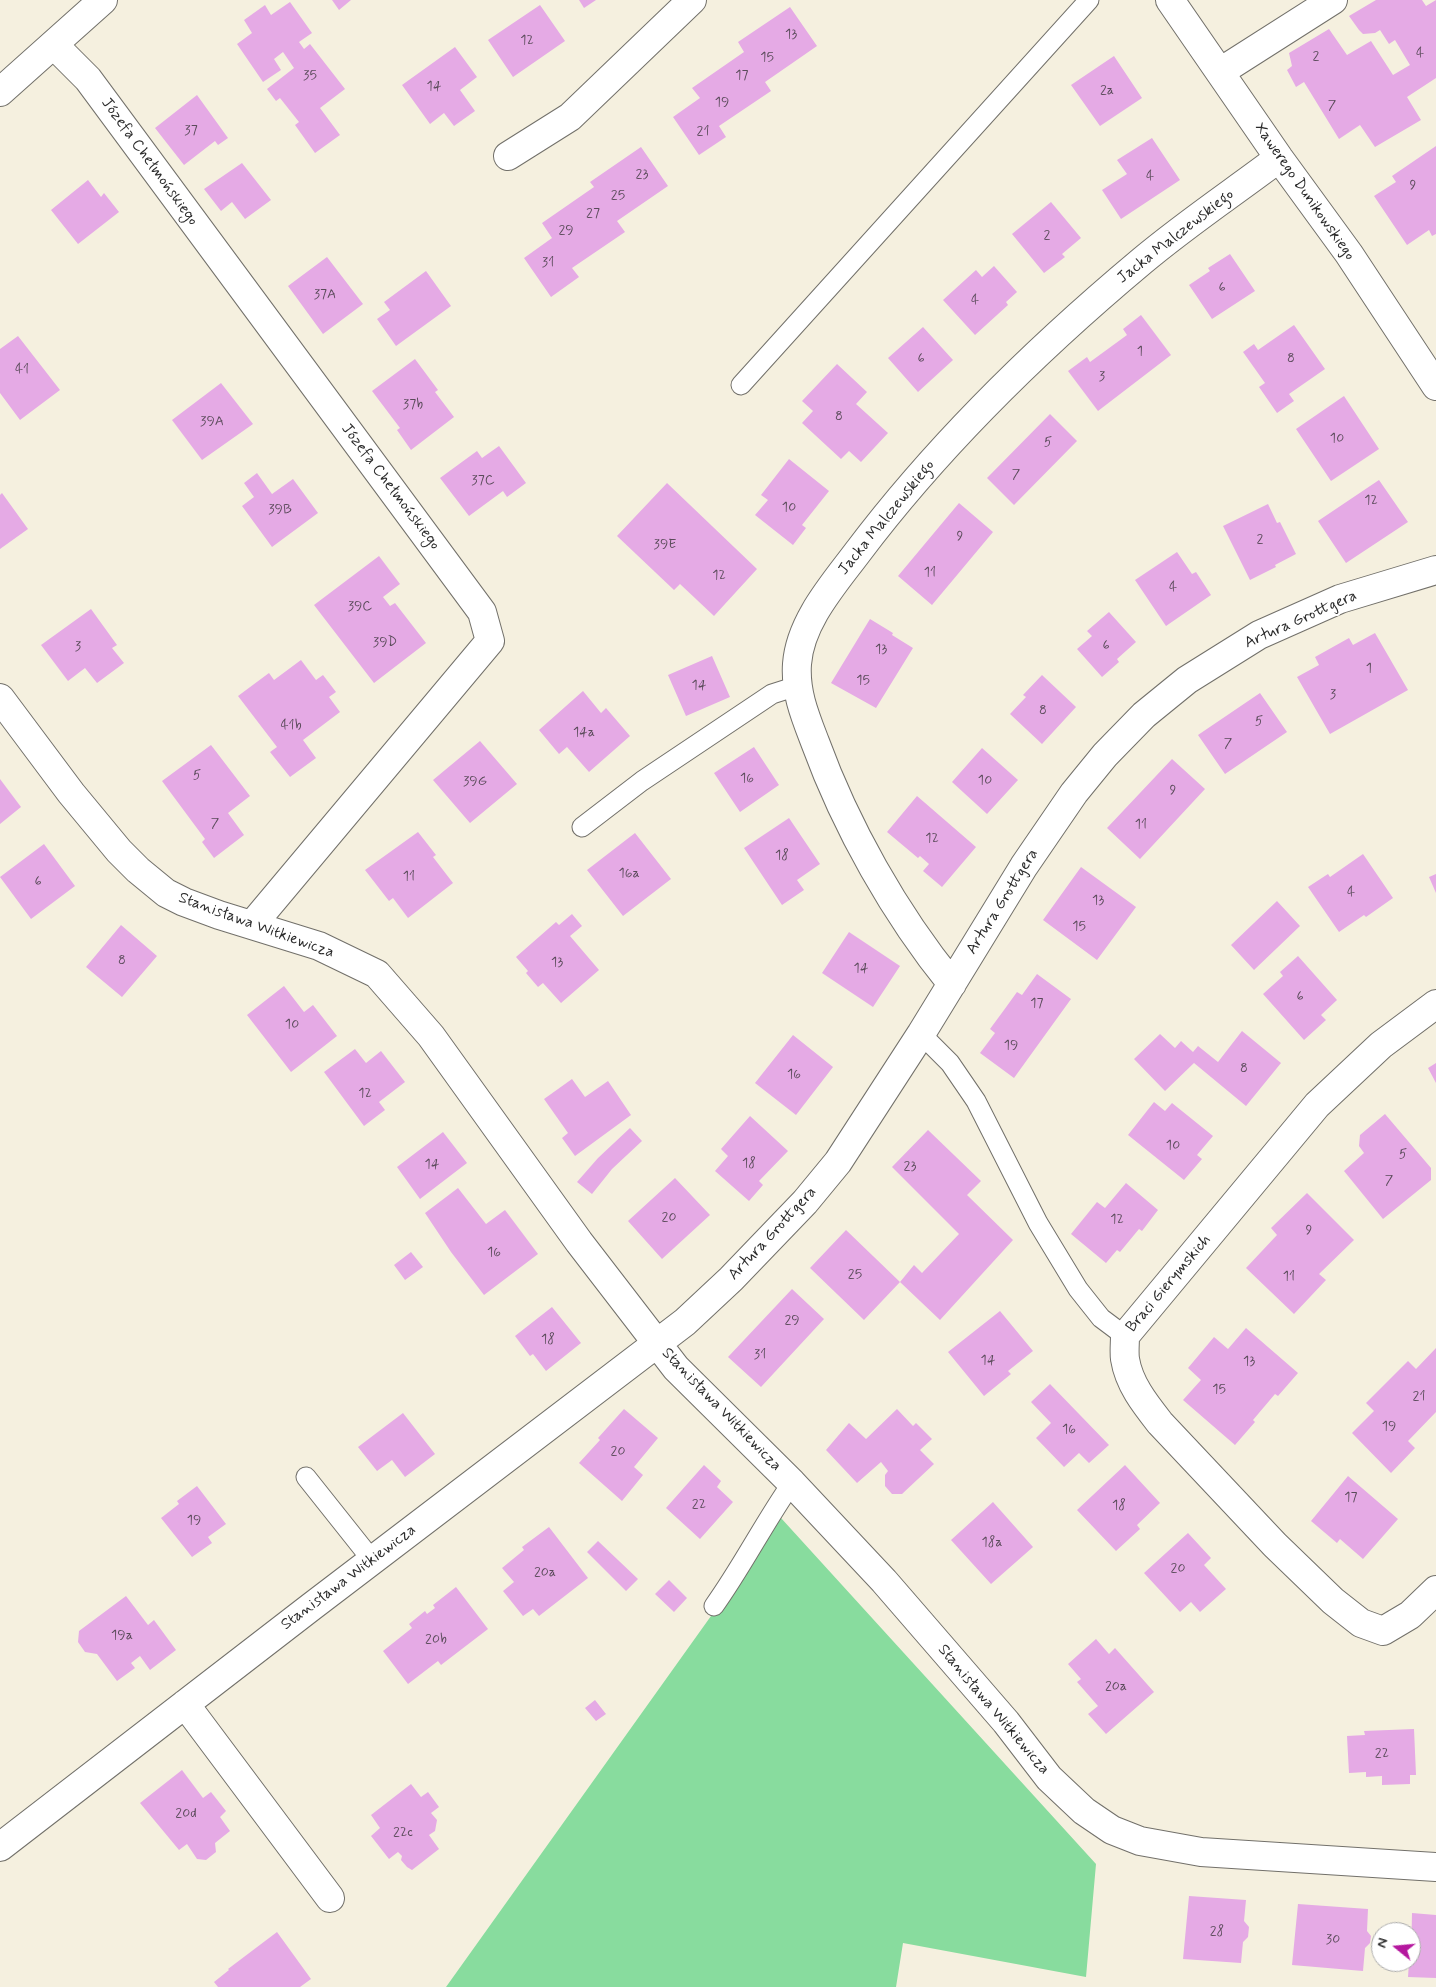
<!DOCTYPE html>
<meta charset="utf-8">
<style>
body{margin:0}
#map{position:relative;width:1436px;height:1987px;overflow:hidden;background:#f5f0df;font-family:Mynerve,sans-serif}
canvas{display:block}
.north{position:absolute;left:1371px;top:1922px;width:50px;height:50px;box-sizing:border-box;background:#fff;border:1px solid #aaa;border-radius:50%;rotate:287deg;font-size:14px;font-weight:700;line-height:20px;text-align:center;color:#2b2b2b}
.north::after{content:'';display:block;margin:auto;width:18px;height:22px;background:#b5179e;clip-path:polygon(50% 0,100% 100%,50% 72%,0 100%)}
</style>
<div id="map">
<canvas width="1436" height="1987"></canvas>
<div class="north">N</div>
</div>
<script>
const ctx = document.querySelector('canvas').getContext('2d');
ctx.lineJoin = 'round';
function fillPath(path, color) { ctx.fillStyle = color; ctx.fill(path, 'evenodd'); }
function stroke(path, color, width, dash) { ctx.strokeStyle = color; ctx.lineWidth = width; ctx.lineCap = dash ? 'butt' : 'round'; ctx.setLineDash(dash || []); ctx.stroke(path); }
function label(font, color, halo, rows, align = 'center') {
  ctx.font = font + ' Mynerve,sans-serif'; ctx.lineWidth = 4; ctx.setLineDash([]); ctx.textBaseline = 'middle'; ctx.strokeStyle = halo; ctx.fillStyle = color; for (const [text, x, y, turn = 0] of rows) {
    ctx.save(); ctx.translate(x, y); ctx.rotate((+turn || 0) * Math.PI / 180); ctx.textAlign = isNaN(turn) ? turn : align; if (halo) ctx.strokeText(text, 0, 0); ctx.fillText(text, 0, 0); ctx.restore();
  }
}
const green = new Path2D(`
 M781,1518l315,346 -10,113 -183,-34 -7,44h-450z`);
const building = new Path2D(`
 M332,0h19l-12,10z
 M579,0h17l-12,8z
 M1376,0h46l4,6 10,-6v78l-29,19 14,23 -46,27 -15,-22 -21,14 -35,-57 -8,5 -9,-17 5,-4 -3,-13 40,-24 18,26 24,-14 22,34 17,-10 -15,-25 -6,4 -9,-14 -5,3 -12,1 -4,-4 -10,-14z
 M290,2l22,31 -13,9 5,7 6,-5 35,45 -25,19 20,27 -25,18 -20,-28 4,-3 -19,-24 -4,3 -9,-12 27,-21 -11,-16 -9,7 7,11 -18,12 -26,-38 15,-11 -8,-13 21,-15 6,10z
 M540,5l25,36 -52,36 -25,-37z
 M790,7l27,39 -52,36 6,9 -52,35 7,11 -27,18 -26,-38 27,-19 -8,-10 52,-36 -6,-10z
 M455,47l22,30 -17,13 15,21 -21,15 -10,-13 -14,11 -28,-39z
 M1114,56l28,42 -42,28 -29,-41z
 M197,95l31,43 -10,7 -3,-4 -31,24 -29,-37z
 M1152,138l28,42 -59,39 -19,-29 25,-16 -10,-14z
 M1436,146v88l-4,2 -3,-6 -22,15 -33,-49 22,-14 -4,-6z
 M641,147l27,39 -51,35 8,11 -53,36 7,9 -28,20 -27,-39 28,-20 -10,-15 52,-36 -4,-5z
 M242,163l29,37 -26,19 -13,-17 -11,9 -17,-22z
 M88,180l13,17 3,-4 15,19 -41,32 -27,-34z
 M1051,202l30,36 -19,16 3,3 -21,16 -32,-39z
 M1230,254l25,37 -43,28 -23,-34 21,-14 -2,-3z
 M327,257l36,47 -40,30 -35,-48z
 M994,266l23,26 -11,10 2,3 -33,30 -32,-35 33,-30 6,7z
 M426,271l25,35 -55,40 -19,-27 13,-9 -6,-8z
 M1141,315l30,40 -73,56 -30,-40 19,-14 3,5 37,-27 -4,-6z
 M1294,325l31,44 -36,25 5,7 -17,12 -18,-26 6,-4 -22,-31 11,-8 4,6z
 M923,327l30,33 -35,32 -30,-34z
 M18,336l42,54 -40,30 -20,-27v-44z
 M415,359l23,31 -3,2 19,25 -43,33 -14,-20 3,-2 -28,-37z
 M837,364l30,28 -11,12 32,29 -27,29 -12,-11 -8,8 -39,-36 11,-12 -11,-10z
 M221,383l32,41 -51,36 -30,-40z
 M1344,396l35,53 -48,32 -35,-52z
 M1050,414l27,27 -63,64 -27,-27z
 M499,446l27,37 -19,14 -4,-6 -34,25 -29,-38 37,-27 5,7z
 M789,459l40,32 -27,34 4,3 -13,17 -38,-30 13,-15 -7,-5z
 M257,473l15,21 21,-15 25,34 -46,34 -30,-41 12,-9 -10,-14z
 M1379,480l29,42 -62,41 -28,-42z
 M667,483l90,86 -43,47 -34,-32 -6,6 -57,-54z
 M2,493l26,36 -28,20v-54z
 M959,503l34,29 -61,73 -34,-29z
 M1268,504l9,19 3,-1 16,32 -21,11 1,2 -26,13 -27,-54z
 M1177,552l15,22 4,-2 15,23 -45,31 -31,-46z
 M379,556l21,28 -17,13 7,9 5,-3 31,40 -52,40 -60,-78z
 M91,609l26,36 -5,3 12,15 -27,20 -12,-15 -17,13 -27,-36z
 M1109,612l27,30 -19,17 2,3 -17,15 -25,-28 15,-13 -5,-5z
 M870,619l23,14 -1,2 21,13 -37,60 -45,-25z
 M1375,633l33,57 -78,44 -33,-57 22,-12 -4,-8 34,-19 4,7z
 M712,656l18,41 -44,19 -18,-41z
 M301,660l15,20 7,-5 13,17 -7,5 11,15 -37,28 13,18 -26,19 -20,-25 7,-5 -39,-51 31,-23 5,7z
 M1042,675l34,32 -34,37 -32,-30 16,-17 -3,-2z
 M583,691l18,22 5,-5 24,28 -41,36 -22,-25 -8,7 -20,-24z
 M1260,693l27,39 -62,42 -27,-39z
 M480,741l37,43 -47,39 -37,-43z
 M211,745l39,51 -22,17 16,22 -30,23 -12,-16 3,-3 -43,-58z
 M754,747l25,38 -39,27 -26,-39z
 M982,748l36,32 -31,34 -35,-32z
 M1172,759l33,30 -65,70 -33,-31z
 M0,779l21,28 -21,17z
 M917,796l59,51 -34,40 -19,-16 6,-7 -9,-8 -2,2 -31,-26z
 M789,818l31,46 -23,16 7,10 -22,15 -38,-57z
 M418,832l18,23 -3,2 20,26 -45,35 -15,-20 -4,3 -24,-31z
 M635,833l36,46 -48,37 -36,-46z
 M44,844l31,42 -44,33 -31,-42z
 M1363,854l30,44 -27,19 -2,-2 -25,17 -31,-45 20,-13 2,3z
 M1081,867l55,40 -39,53 -54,-40z
 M1436,874v19l-7,-16z
 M1277,901l23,25 -46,44 -23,-25z
 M572,914l10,12 -12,10 29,34 -38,33 -18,-20 -5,4 -12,-14 2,-2 -12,-14 40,-35 3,3z
 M121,925l36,31 -35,41 -36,-30z
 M849,932l51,34 -27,41 -51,-34z
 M1298,956l39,44 -16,15 5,5 -22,20 -41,-46 20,-18 -3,-4z
 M1037,974l34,25 -57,79 -34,-25 15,-20 -5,-4 14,-19 13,-18 5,3z
 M284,986l20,26 9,-7 24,31 -46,36 -44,-57z
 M1242,1031l39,32 -35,43 -52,-43 -29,28 -31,-32 26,-25 15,14 6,-7 12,11 5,-6 20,16z
 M793,1035l40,32 -37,48 -41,-32z
 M355,1049l11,14 15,-12 24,31 -26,20 6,8 -21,16 -40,-54z
 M1436,1063v20l-8,-15z
 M572,1079l13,18 23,-16 23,34 -56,41 -13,-18 6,-5 -24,-34z
 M1154,1102l11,9 7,-8 41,33 -16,19 5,4 -18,21 -56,-45z
 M1385,1114l46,54v12l-48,39 -39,-48 20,-18 -5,-7 1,-11z
 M750,1116l38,35 -29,30 4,4 -14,16 -34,-30 13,-15 -7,-7z
 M630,1128l12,13 -30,28 -20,25 -15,-12 21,-24z
 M928,1130l53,51 -14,14 46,45 -73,80 -40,-38 14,-17 8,8 37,-39 -67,-67z
 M443,1132l24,31 -47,36 -23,-32z
 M675,1178l35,37 -48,44 -34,-38z
 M1126,1183l32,27 -16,21 -3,-2 -19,23 -3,-2 -11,13 -35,-29 26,-32 8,6z
 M458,1188l28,36 19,-14 33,44 -54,41 -33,-43 -26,-39z
 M1307,1193l47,47 -35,34 7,6 -32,34 -48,-46 31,-33 -6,-7z
 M846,1230l54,52 -36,38 -54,-52z
 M411,1252l12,15 -18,13 -11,-15z
 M792,1289l32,30 -63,68 -33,-30z
 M552,1307l29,36 -35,28 -13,-17 -3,2 -15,-20z
 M1000,1311l33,40 -25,20 3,3 -27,22 -36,-44z
 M1246,1328l52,45 -20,23 -3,-2 -22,26 2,2 -20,23 -52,-45 18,-20 -13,-12 26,-31 14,12z
 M1436,1348v64l-28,29 7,7 -24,25 -39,-40 22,-22 -8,-8 42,-42 8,8z
 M1050,1384l59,61 -20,18 -10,-10 -15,14 -28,-29 15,-15 -20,-21z
 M624,1409l34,29 -24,29 9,8 -21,26 -43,-38 21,-23 -2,-2z
 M897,1409l16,17 3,-3 16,16 -12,11 14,14 -32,30h-10l-7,-8v-11l3,-4 -7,-9 -24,21 -31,-33 23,-27 17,16z
 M403,1413l32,41 -30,23 -13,-17 -15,11 -19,-24z
 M704,1465l17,16 -4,6 16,15 -33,37 -34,-31z
 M1125,1465l35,38 -23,22 3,4 -24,22 -39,-41z
 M1348,1476l50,43 -35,40 -23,-20 -3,4 -26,-22z
 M197,1486l29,38 -18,13 4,6 -20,14 -31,-39 18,-14 -2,-3z
 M993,1502l40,45 -42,37 -40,-44z
 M549,1527l39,51 -49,38 -6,-7 -10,7 -20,-25 11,-9 -12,-14 22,-18 -2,-3z
 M1188,1533l23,25 -7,7 22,24 -26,23 -9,-10 -11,10 -36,-39z
 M598,1541l40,38 -12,12 -39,-39z
 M669,1580l18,18 -13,14 -19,-18z
 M456,1587l32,42 -47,36 -3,-4 -30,23 -25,-33 29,-23 -3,-4 16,-13 2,3 8,-6 -2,-3z
 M126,1596l22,29 6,-5 22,30 -26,20 -10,-14 -9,7 4,5 -18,13 -20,-27 -12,-2 -7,-10 1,-11z
 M1096,1639l13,15 6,-6 39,44 -48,42 -18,-20 10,-8 -21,-24 4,-3 -13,-15z
 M595,1700l11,14 -10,7 -11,-13z
 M1414,1729l2,46h-6v9l-28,1v-9l-16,1v-5l-17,1 -2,-37 18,-1 -1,-4z
 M182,1770l21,28 8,-6 15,19 -6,6 10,14 -15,12 1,9 -10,8 -9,-1 -10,-15 -8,6 -39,-47z
 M411,1784l10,13 7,-5 11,15 -8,6 6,7 -2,11 -6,4 10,14 -27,21 -5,-3 -6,-7 1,-4 -4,-4 -9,7 -18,-23 9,-8 -9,-13z
 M1189,1896l57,4 -2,21 5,6 -1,10 -5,5 -2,21 -58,-4z
 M1298,1904l70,5 -1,22 4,5 -1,7 -5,5 -2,23 -71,-6z
 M1412,1913l24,2v63l-28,-1 1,-15h2z
 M277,1932l34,47 -11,8h-82l-4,-5 15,-12 -1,-1z`);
const lane = new Path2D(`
 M741,385l348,-385
 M582,827l60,-46 130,-87 25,-8
 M921,1034l29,29 26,38 62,122 40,66 23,29 24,18
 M306,1477l66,83
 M714,1606c28,-39 50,-83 78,-123`);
const street = new Path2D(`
 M1170,0l109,158 70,96 87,132
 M54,45l34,34 394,533 8,29 -238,284
 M1220,72l113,-72
 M508,156l62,-39 122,-117
 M0,698l71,95 48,58 19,19 28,23 18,9 35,13 100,31 58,28 54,62 148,206 97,126 116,115 92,98 122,141 43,56 35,33 28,19 28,11 61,11 235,15
 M952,984c-57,-70 -106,-157 -137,-242 -10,-26 -20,-50 -18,-78 3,-42 36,-79 60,-111 82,-109 181,-205 285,-292 44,-37 92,-69 137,-103
 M1436,1004l-55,41 -64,60 -192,231c0,7 -1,16 0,23 4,25 20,45 35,64l115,122 58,56 28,22 22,8 27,-16 26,-25
 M185,1704l145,194
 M0,1847l311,-240 374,-285 46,-43 74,-77 33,-40 83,-128 103,-168 50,-73 31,-38 39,-40 43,-35 72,-45 81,-36 96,-29`);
const secondary = new Path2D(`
 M0,92l103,-92`);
const numberNames = [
 ["13",791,35],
 ["12",527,41],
 ["4",1420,54],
 ["2",1316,57],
 ["15",767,58],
 ["35",310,76],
 ["17",742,76],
 ["14",434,87],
 ["2a",1107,91],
 ["19",722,103],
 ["7",1332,106],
 ["37",191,131],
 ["21",703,132],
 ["23",642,175],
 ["4",1150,177],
 ["9",1413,186],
 ["25",618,196],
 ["27",593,214],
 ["29",566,231],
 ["2",1047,236],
 ["31",548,263],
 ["6",1222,288],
 ["37A",325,295],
 ["4",975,301],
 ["1",1140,352],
 ["6",921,359],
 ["8",1291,359],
 ["41",22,370],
 ["3",1102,377],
 ["37b",413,405],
 ["8",839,417],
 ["39A",212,422],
 ["10",1337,439],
 ["5",1048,443],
 ["7",1016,475],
 ["37C",483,481],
 ["12",1371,501],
 ["10",789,508],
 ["39B",280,510],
 ["9",960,537],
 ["2",1260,540],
 ["39E",665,545],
 ["11",930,573],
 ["12",719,576],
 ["4",1173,588],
 ["39C",360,607],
 ["39D",385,643],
 ["6",1106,646],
 ["3",78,647],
 ["13",881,650],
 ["1",1369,669],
 ["15",863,681],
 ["14",699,686],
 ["3",1333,695],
 ["8",1043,711],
 ["5",1259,722],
 ["41b",291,726],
 ["14a",584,733],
 ["7",1228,744],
 ["5",197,776],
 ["16",747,779],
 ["10",985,781],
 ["39G",475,782],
 ["9",1173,791],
 ["7",215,824],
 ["11",1141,825],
 ["12",932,839],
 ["18",782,856],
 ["16a",629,874],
 ["11",409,877],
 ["6",38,882],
 ["4",1351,893],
 ["13",1098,901],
 ["15",1079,927],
 ["8",122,961],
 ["13",557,963],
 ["14",861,969],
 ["6",1300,997],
 ["17",1037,1004],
 ["10",292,1025],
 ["19",1011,1046],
 ["8",1244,1069],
 ["16",794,1075],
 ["12",365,1094],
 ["10",1173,1146],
 ["5",1403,1155],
 ["18",749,1164],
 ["14",432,1165],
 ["23",910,1167],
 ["7",1389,1181],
 ["20",669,1218],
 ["12",1117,1220],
 ["9",1309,1231],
 ["16",494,1253],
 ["25",855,1275],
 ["11",1289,1277],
 ["29",792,1321],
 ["18",548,1340],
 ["31",760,1355],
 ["14",988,1361],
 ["13",1249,1362],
 ["15",1219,1390],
 ["21",1419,1397],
 ["19",1389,1427],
 ["16",1069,1430],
 ["20",618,1452],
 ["17",1351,1498],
 ["22",699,1505],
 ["18",1119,1506],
 ["19",194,1521],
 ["18a",992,1543],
 ["20",1178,1569],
 ["20a",545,1573],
 ["19a",122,1636],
 ["20b",436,1640],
 ["20a",1116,1687],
 ["22",1382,1754],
 ["20d",186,1814],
 ["22c",403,1833],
 ["28",1217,1932],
 ["30",1333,1940]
];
const streetNames = [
 ["Józefa Chełmońskiego",149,162,54],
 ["Xawerego Dunikowskiego",1304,192,55],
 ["Jacka Malczewskiego",1176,237,-38],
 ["Józefa Chełmońskiego",390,487,53],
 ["Jacka Malczewskiego",887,518,-51],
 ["Artura Grottgera",1301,620,-24],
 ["Artura Grottgera",1003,902,-58],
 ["Stanisława Witkiewicza",256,926,20],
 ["Artura Grottgera",773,1234,-47],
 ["Braci Gierymskich",1169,1284,-50],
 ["Stanisława Witkiewicza",721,1410,46],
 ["Stanisława Witkiewicza",349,1578,-37],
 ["Stanisława Witkiewicza",993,1710,50]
];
fillPath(green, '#88dc9e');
fillPath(building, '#e5aae5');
stroke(lane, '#72706a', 21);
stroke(street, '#72706a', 30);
stroke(secondary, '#72706a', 30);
stroke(lane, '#fff', 19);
stroke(street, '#fff', 28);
stroke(secondary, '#fff', 28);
label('14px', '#5a4b5a', null, numberNames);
label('16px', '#2b2b2b', '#fff', streetNames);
</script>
